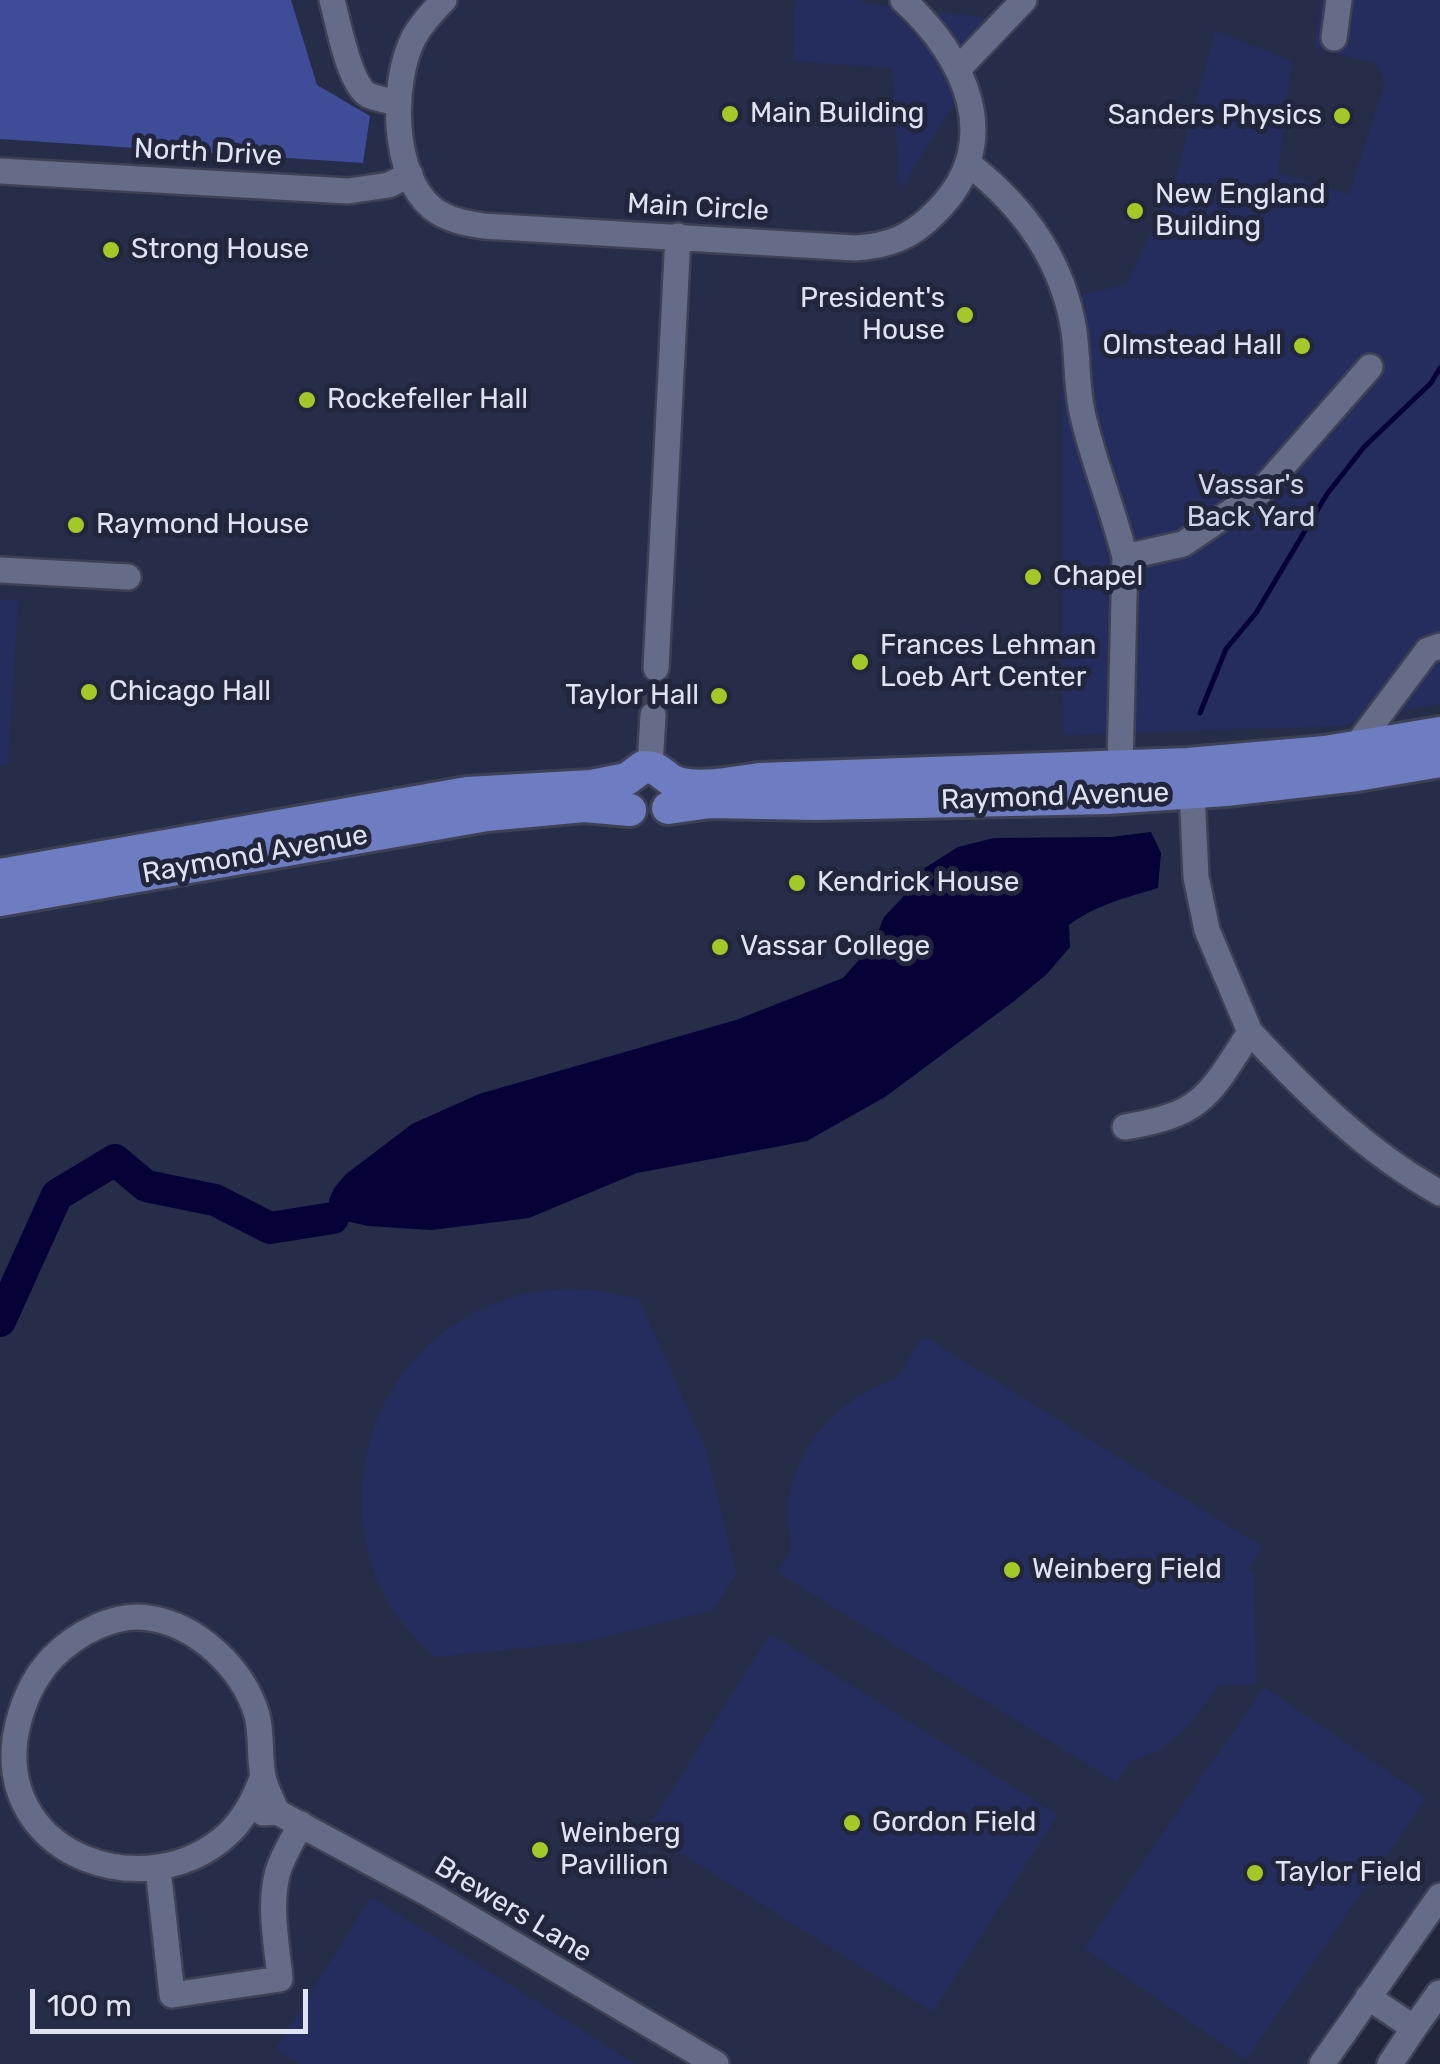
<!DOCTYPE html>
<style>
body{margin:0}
#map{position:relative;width:1440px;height:2064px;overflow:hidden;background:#21263c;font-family:Rubik,sans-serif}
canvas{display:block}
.scale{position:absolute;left:30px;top:1989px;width:278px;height:45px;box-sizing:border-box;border:5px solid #dee2f1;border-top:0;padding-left:12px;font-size:30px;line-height:35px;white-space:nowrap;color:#dee2f1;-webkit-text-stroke:8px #21263c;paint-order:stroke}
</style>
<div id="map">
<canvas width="1440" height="2064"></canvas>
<div class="scale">100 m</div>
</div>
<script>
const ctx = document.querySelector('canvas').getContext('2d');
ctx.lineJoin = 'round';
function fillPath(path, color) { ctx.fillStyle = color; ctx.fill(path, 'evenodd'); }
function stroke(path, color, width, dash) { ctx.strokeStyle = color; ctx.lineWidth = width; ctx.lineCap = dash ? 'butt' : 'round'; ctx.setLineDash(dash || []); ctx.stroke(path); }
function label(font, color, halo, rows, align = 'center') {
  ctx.font = font + ' Rubik,sans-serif'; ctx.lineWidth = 10; ctx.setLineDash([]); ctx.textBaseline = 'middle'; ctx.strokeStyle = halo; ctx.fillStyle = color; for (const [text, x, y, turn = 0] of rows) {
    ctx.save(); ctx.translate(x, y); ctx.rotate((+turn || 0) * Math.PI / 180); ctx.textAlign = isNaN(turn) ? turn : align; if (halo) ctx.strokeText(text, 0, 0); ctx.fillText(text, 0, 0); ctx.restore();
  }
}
const built = new Path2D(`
 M0,0h1440v1894l-120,170h-1320z`);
const green = new Path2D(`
 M795,0h67v3l144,17 -106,170 -8,-122 -99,-7z
 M1321,0h119v703l-100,23 -277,9 -2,-435 66,-16 48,-104 40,-149 77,30 -14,112 71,21 36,-111 -8,-19 -63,-17z
 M0,600h18l-10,166 -8,-1z
 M563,1289l31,1 45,9 67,151 30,123 -23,37 -124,31 -155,16c-26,-26 -49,-52 -61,-88 -45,-135 48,-273 190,-280z
 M923,1336l339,211 -14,22 6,5 2,111h-37l-36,47 -26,19 -28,11 -13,20 -339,-210c3,-6 12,-15 13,-21 2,-9 -4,-32 -2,-47 8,-58 52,-109 108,-124z
 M770,1634l287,181 -124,197 -287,-181z
 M1264,1687l162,111 -180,262 -162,-112z
 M371,1897l264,167h-335l-24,-15z`);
const forest = new Path2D(`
 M0,0h291l26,85 53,31 -7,47 -363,-24z`);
const water = new Path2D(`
 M1151,832l10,21 -3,35c-32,10 -61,16 -89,37l1,22 -23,27 -34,28 -128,95 -78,44 -170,32 -108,45 -98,12 -63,-4 -35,-8 -4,-18 5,-12 12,-14 66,-50 67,-30 257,-74 107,-42 30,-34 11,-27 18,-19 15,-25 41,-26 36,-9 117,-1z`);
const stream = new Path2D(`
 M1200,713l26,-64 30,-36 71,-119 37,-47 67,-64 9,-15`);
const river = new Path2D(`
 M0,1321l57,-126 58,-35 31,26 69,14 55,28 63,-10`);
const minorTunnel = new Path2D(`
 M653,715l3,-47`);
const minor = new Path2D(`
 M332,0c6,22 17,84 36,95 9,4 21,6 31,8
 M444,0c-11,11 -22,23 -30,37 -23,44 -23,137 18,171 15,12 33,15 51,18l372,22c34,-2 57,-11 81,-36 70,-69 30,-155 -33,-212
 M1334,38l5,-38
 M959,68l65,-68
 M970,165c54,42 93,97 104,166 4,29 2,57 9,85 11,48 30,93 42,141
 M0,171l348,20 41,-6 21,-11
 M0,570l128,7
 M656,668l22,-432
 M1357,755l5,-17 66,-88 12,-4
 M650,767l3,-52
 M1120,768l5,-211 58,-13 77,-52 110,-125
 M1250,1032c57,61 116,120 190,161
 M1125,1127c78,-13 84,-31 125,-95l-43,-102 -11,-53 -4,-85
 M263,1776c-8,22 -18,42 -35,58 -79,73 -228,25 -213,-95 5,-31 16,-59 38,-82 23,-23 62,-45 96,-39 48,7 94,50 108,97 5,20 2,41 6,61 2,12 9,24 14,36
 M263,1813l14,-1 152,82 287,170
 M158,1868l14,127 108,-16c-3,-34 -11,-70 -3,-104 4,-17 16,-35 24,-51
 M1368,1997l46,31 -24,36
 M1414,2028l25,-35
 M1322,2064l118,-168`);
const major = new Path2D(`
 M668,808l42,-6 106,2 291,-6 119,-8 131,-15 83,-14
 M0,875l467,-82 124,-7 36,-7 16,-12c16,0 17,6 28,13 20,12 66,2 88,-1l429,-15 137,-12 115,-19
 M0,900l487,-85 97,-9 46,4`);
const markers = [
 [730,114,10,"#a2c928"],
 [1342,116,10,"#a2c928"],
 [1135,211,10,"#a2c928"],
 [111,250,10,"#a2c928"],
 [965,315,10,"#a2c928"],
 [1302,346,10,"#a2c928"],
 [307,400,10,"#a2c928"],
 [76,525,10,"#a2c928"],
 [1033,577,10,"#a2c928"],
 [860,662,10,"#a2c928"],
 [89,692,10,"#a2c928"],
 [719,696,10,"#a2c928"],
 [797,883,10,"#a2c928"],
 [720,947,10,"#a2c928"],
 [1012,1570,10,"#a2c928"],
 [852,1823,10,"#a2c928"],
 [540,1850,10,"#a2c928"],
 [1255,1873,10,"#a2c928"]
];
const poiNames = [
 ["Main Building",750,114],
 ["Sanders Physics",1322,116,"right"],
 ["New England",1155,195],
 ["Building",1155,227],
 ["Strong House",131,250],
 ["President's",945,299,"right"],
 ["House",945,331,"right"],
 ["Olmstead Hall",1282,346,"right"],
 ["Rockefeller Hall",327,400],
 ["Raymond House",96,525],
 ["Chapel",1053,577],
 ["Frances Lehman",880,646],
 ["Loeb Art Center",880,678],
 ["Chicago Hall",109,692],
 ["Taylor Hall",699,696,"right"],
 ["Kendrick House",817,883],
 ["Vassar College",740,947],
 ["Weinberg Field",1032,1570],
 ["Gordon Field",872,1823],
 ["Weinberg",560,1834],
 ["Pavillion",560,1866],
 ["Taylor Field",1275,1873]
];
const streetNames = [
 ["North Drive",208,153,3],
 ["Main Circle",698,208,3],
 ["Raymond Avenue",1055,797,-2],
 ["Raymond Avenue",255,855,-10],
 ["Brewers Lane",513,1910,31]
];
const parkNames = [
 ["Vassar's",1251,486],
 ["Back Yard",1251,518]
];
fillPath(built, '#262d49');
fillPath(green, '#252d5f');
fillPath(forest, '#3f4c98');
fillPath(water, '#060137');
stroke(stream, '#060137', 5);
stroke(river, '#060137', 32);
stroke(minorTunnel, '#3d4257', 25, [25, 12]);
stroke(minor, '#3e4154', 30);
stroke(major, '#3e4154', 38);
stroke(minor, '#656c87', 25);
stroke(major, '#6e7dc1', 32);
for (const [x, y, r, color] of markers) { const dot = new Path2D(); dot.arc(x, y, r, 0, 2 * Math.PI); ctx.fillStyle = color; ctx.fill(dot); stroke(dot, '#21263c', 4); }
label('28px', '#dee2f1', '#21263c', poiNames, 'left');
label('28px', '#dee2f1', '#21263c', streetNames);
label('28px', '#cfd5eb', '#21263c', parkNames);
</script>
